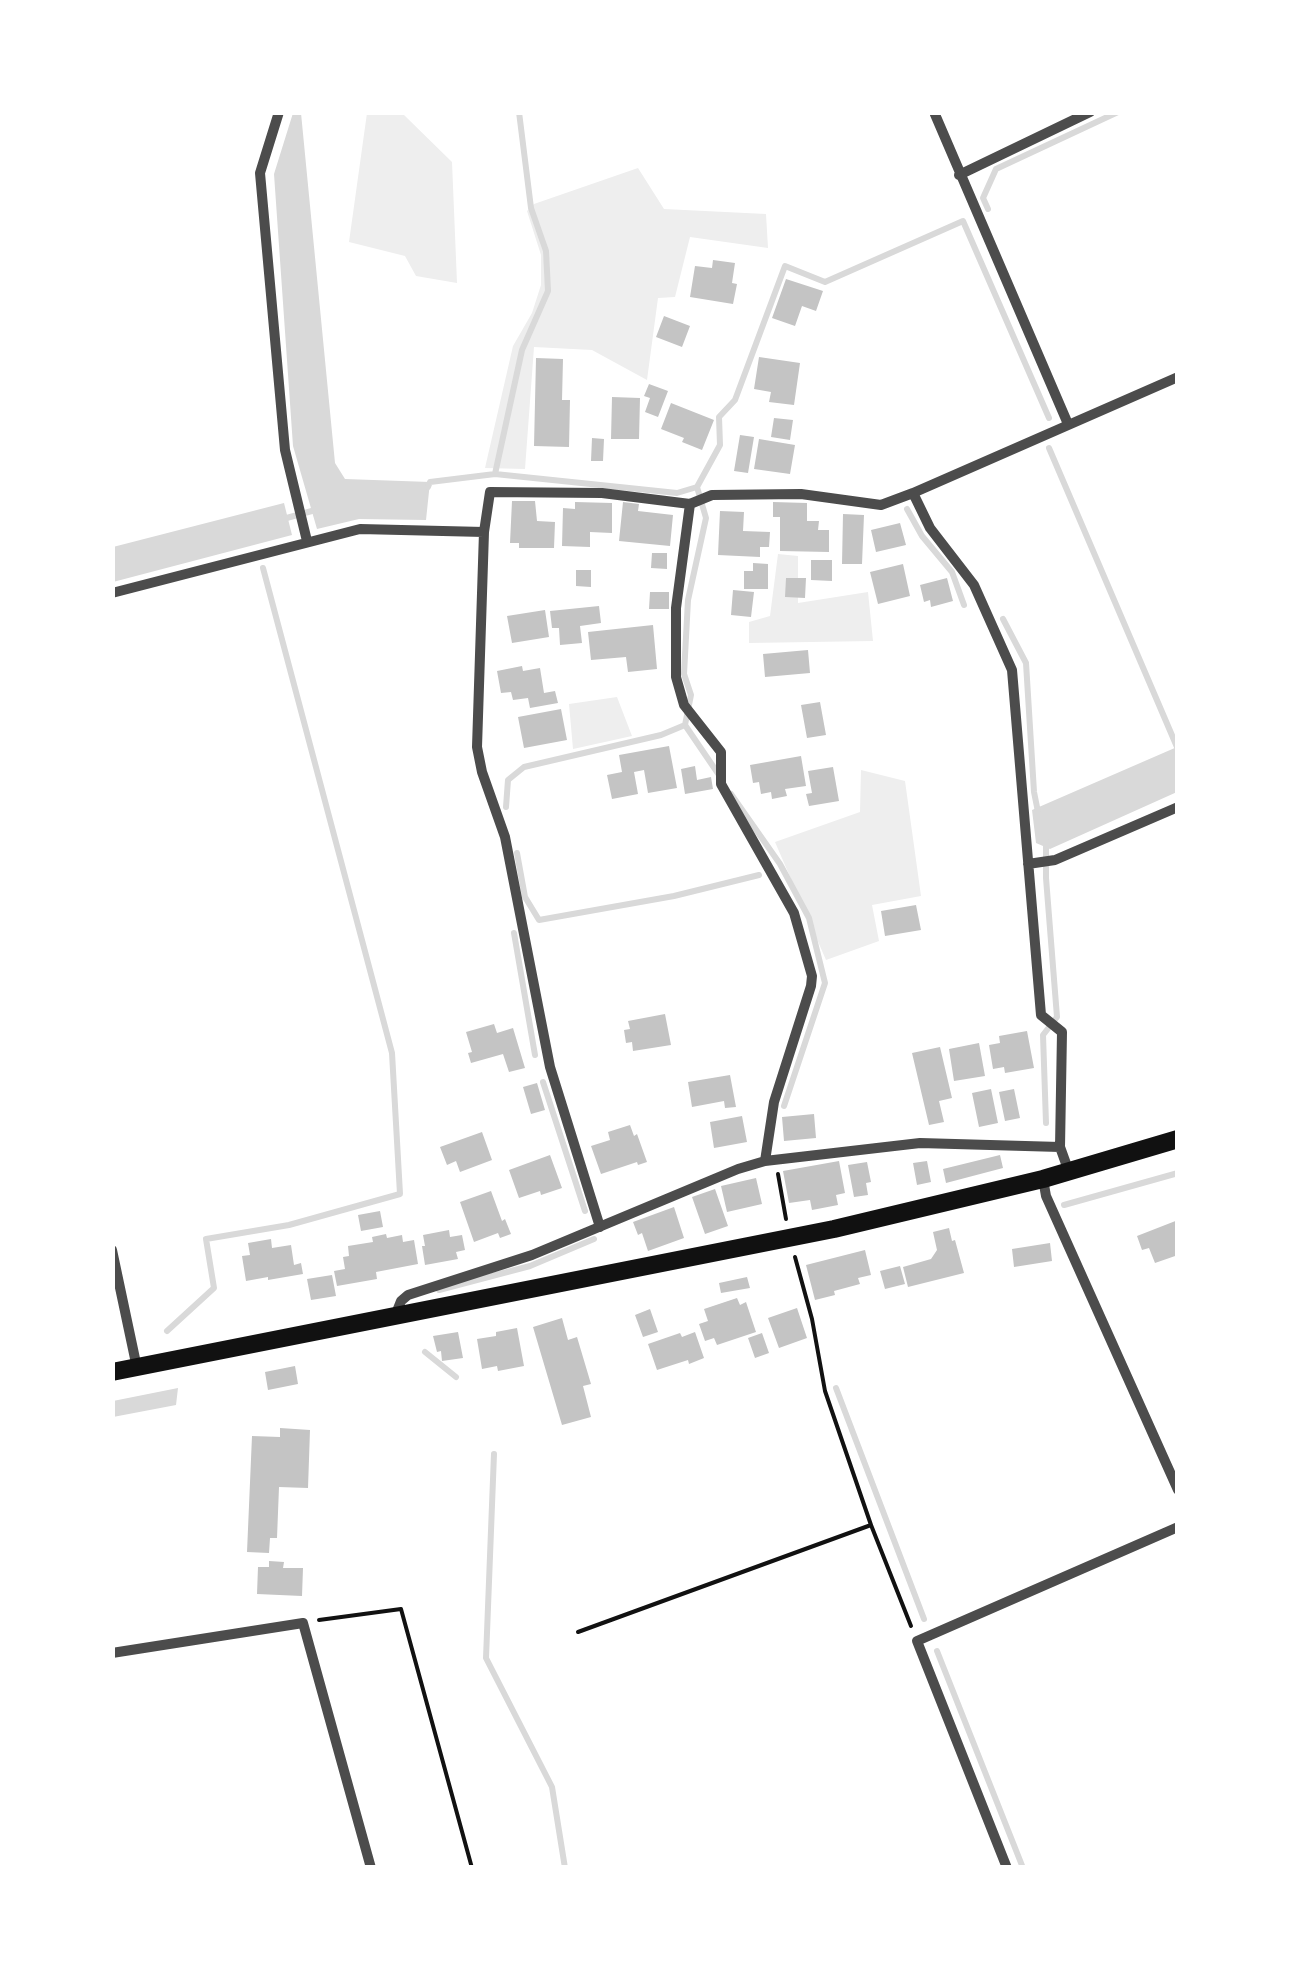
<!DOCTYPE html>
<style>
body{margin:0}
#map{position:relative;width:1290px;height:1980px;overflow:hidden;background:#fff;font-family:"Noto Sans",sans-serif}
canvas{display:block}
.frame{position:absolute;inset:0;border:115px solid #fff;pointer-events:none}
</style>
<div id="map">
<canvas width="1290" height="1980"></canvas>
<div class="frame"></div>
</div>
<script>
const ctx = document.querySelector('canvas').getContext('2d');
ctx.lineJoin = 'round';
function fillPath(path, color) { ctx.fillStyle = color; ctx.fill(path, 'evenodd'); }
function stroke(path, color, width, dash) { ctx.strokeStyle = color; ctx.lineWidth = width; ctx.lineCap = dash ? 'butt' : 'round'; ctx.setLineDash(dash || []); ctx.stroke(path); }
const green = new Path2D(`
 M367,113l36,1 49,48 5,121 -41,-7 -11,-20 -56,-14z
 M638,168l26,41 102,5 2,34 -78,-11 -15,60 -17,1 -11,82 -55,-30 -58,-3 -9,122 -40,-1 28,-122 19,-33 9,-28v-30l-14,-44 7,-7z
 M778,554l20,2v47l70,-11 5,49 -124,2v-21l21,-6z
 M617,697l15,39 -59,13 -4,-45z
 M861,770l44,11 16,115 -49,9 7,36 -53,19 -51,-118 85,-30z`);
const water = new Path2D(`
 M293,113h8l34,350 10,16 85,3 -4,38 -67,-1 -42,10 -24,-83 -19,-272z
 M284,503l8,32 -179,47v-35z
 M1177,747v45l-127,57 -14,-6 -4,-33z
 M178,1388l-2,17 -63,12v-16z`);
const stream = new Path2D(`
 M988,209l-5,-11 13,-29 122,-57
 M1049,448l128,299
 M495,474l27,-124 26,-59 -2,-40 -15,-43 -12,-96
 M428,487l2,-5 65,-8 182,19 20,-6
 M907,509l15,27 30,36 12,33
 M283,519l36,-10
 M1003,619l23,44 8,129 4,20
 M719,775l-34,-50 6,-30 -7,-21 4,-74 18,-82 -9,-31 23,-42 -1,-28 16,-17 50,-134 40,16 138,-61 86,197
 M731,794l49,70 29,54 16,65 -41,123
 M506,807l2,-27 16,-13 137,-32 24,-10
 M1046,840v38l11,139 -14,18 3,88
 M517,853l8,44 14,23 135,-24 85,-21
 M514,933l21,122
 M543,1082l42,129
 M1064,1205l114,-32
 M439,1290l91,-24 64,-27
 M167,1331l47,-43 -8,-49 83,-14 111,-31 -8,-141 -129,-485
 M425,1352l31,25
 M836,1388l88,231
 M494,1454l-8,204 66,129 13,81
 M937,1651l86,217`);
const building = new Path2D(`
 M713,260l22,3 -3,20 5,1 -4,20 -43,-7 5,-31 17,2z
 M786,279l37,12 -7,20 -14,-5 -7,20 -23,-8z
 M664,316l26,10 -8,21 -26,-10z
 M759,357l41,6 -6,42 -25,-3 2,-10 -17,-3z
 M536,358l27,1 -1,41h8l-1,47 -35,-1z
 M649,384l19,7 -10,26 -13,-5 5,-14 -6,-2z
 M612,397l28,1 -1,41h-28z
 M671,403l43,17 -12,30 -20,-8 2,-4 -23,-9z
 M774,418l19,2 -3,20 -19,-3z
 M740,435l14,2 -6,36 -14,-2z
 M592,438l12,1 -1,22h-12z
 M759,439l36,6 -5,29 -36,-5z
 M512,501h23l2,20 18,1 -1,26h-35v-5h-9z
 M575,502l37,1v30l-22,-1v15l-28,-1 1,-38 12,1z
 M623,502l16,2 -1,7 35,4 -3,31 -51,-5z
 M773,502l34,1v18h12l-1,9h11v22l-49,-1v-34h-7z
 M720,511l24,1 -1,19 27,1 -1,15h-9v10l-42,-2z
 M843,514l21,1 -2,49h-20z
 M900,523l6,22 -30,7 -5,-22z
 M652,553h15v16l-16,-1z
 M811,560h21v21l-21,-1z
 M753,563l15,1v25h-24v-18h9z
 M903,564l7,32 -32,8 -8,-32z
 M576,570h15v17l-15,-1z
 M786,578h20l-1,20 -20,-1z
 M947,578l6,23 -22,6 -1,-7 -6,2 -4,-17z
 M733,590l21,2 -3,25 -20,-2z
 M650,592h19v17h-20z
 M599,606l2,17 -21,3 2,17 -22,2 -1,-17h-7l-2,-17z
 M545,610l4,27 -37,6 -5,-27z
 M653,625l4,44 -29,3 -2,-15 -35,3 -3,-28z
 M808,650l2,23 -45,4 -2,-23z
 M522,666l1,5 17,-3 4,25 11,-2 3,12 -28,5 -2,-10 -15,2 -2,-8 -10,1 -4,-22z
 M820,702l6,33 -19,3 -6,-33z
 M561,709l6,31 -43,8 -6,-31z
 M669,746l8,42 -29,5 -4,-23 -10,2 4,22 -26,5 -5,-24 15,-3 -3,-17z
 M801,756l5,30 -21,3 2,7 -15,3 -1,-7 -10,2 -2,-12 -6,1 -3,-18z
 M695,766l2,14 14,-3 2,12 -28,5 -4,-25z
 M833,767l6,34 -30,5 -3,-12 6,-1 -4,-22z
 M916,905l5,25 -36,6 -4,-25z
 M665,1014l6,31 -38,6 -1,-9 -6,1 -2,-13 6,-1 -2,-8z
 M494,1024l3,9 16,-5 12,40 -16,4 -6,-18 -32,9 -3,-10 4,-1 -6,-20z
 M1027,1031l7,37 -29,5 -1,-6 -11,2 -4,-24 11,-2 -1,-7z
 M979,1043l6,33 -31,5 -5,-32z
 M940,1047l12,51 -13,3 5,21 -15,3 -17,-72z
 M730,1075l6,32 -11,1 -1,-7 -32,6 -4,-25z
 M537,1083l8,27 -14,4 -8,-27z
 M991,1089l7,34 -19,4 -7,-34z
 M1014,1089l6,29 -15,3 -6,-29z
 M814,1114l2,24 -32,3 -2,-24z
 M742,1116l5,26 -33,6 -4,-26z
 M630,1125l4,11 3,-2 10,28 -9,3 -1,-3 -36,12 -10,-28 19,-6 -2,-8z
 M482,1132l10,28 -32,12 -4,-11 -9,4 -7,-18z
 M550,1155l12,33 -21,7 -1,-4 -21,7 -10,-28z
 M1000,1155l3,13 -57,15 -3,-14z
 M839,1161l6,32 -9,2 2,10 -26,5 -2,-10 -21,3 -6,-32z
 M927,1161l4,21 -14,3 -4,-22z
 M867,1162l4,20 -5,1 2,12 -14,2 -6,-32z
 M756,1178l6,26 -35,8 -6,-26z
 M715,1189l13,37 -23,8 -13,-37z
 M491,1191l11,30 3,-2 6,15 -11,4 -2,-5 -24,9 -14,-40z
 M674,1207l10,31 -36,13 -6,-18 -4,2 -5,-13z
 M380,1211l3,16 -22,4 -3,-16z
 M1178,1220v35l-23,8 -6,-15 -7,2 -5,-14z
 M949,1228l3,13 3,-1 9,33 -56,14 -5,-20 28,-8 6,-9 -4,-18z
 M449,1230l1,7 12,-2 3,15 -9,2 2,7 -33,6 -3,-19h3l-2,-11z
 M386,1234l1,4 15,-3 1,7 11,-2 4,24 -42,8 1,7 -40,7 -3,-15 11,-2 -2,-12 6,-1 -1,-10 25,-4 -1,-5z
 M271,1239l1,9 19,-3 3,20 7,-2 2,11 -35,6v-3l-22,4 -4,-25 8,-1 -2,-12z
 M1050,1243l2,18 -38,6 -2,-18z
 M865,1250l6,25 -13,3 2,6 -26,7 1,4 -20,5 -9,-35z
 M900,1266l5,18 -20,5 -5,-18z
 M332,1275l4,21 -25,4 -4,-21z
 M747,1277l3,11 -29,5 -2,-10z
 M737,1298l3,7 6,-3 10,30 -39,13 -3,-7 -9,3 -6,-17 9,-3 -4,-12z
 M797,1308l10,30 -28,10 -11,-30z
 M650,1309l8,23 -15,5 -8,-22z
 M562,1318l6,22 9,-3 14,47 -8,2 8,31 -29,8 -29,-98z
 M517,1328l7,38 -26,5 -1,-5 -15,3 -5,-30 19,-3v-4z
 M458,1332l5,26 -21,3 -1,-10 -4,1 -4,-16z
 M695,1332l9,26 -15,6 -1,-4 -31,10 -9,-26 32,-11 2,4z
 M762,1333l7,20 -14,5 -7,-20z
 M295,1366l3,18 -30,6 -3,-18z
 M280,1428l30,2 -2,58 -29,-1 -2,51h-7l-1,15 -22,-1 5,-116 28,1z
 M269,1561l15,1 -1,6h20l-1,28 -45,-2 1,-27h11z`);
const path = new Path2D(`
 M778,1174l8,45
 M795,1257l17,62 13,72 46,134
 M319,1620l82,-11 71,259
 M578,1632l293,-107 40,101`);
const minor = new Path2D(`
 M279,112l-19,61 25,277 22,91
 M934,112l134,312
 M959,175l131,-63
 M913,493l17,35 44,57 38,85 29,345 21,17 -2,115 9,25
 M690,504l-14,104v69l8,28 37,47v32l73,129 18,63 -1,10 -37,116 -9,59
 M112,593l248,-64 124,3
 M1028,864l27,-4 123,-53
 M1043,1179l3,17 132,294
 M600,1227l-50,-160 -45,-230 -23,-65 -5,-25 7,-215 6,-40 112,1 88,11 22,-9 89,-1 80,11 32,-12 265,-116
 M112,1250l25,118
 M395,1316l6,-15 7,-6 124,-40 206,-86 27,-8 155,-18 140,4
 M112,1653l191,-30 68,245
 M1007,1868l-90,-227 261,-114`);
const primary = new Path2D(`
 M112,1372l722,-143 209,-50 135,-40`);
fillPath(green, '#eee');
fillPath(water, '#d9d9d9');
stroke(stream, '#d9d9d9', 6);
fillPath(building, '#c4c4c4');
stroke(path, '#111', 4);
stroke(minor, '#4c4c4c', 10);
stroke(primary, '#111', 18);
</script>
